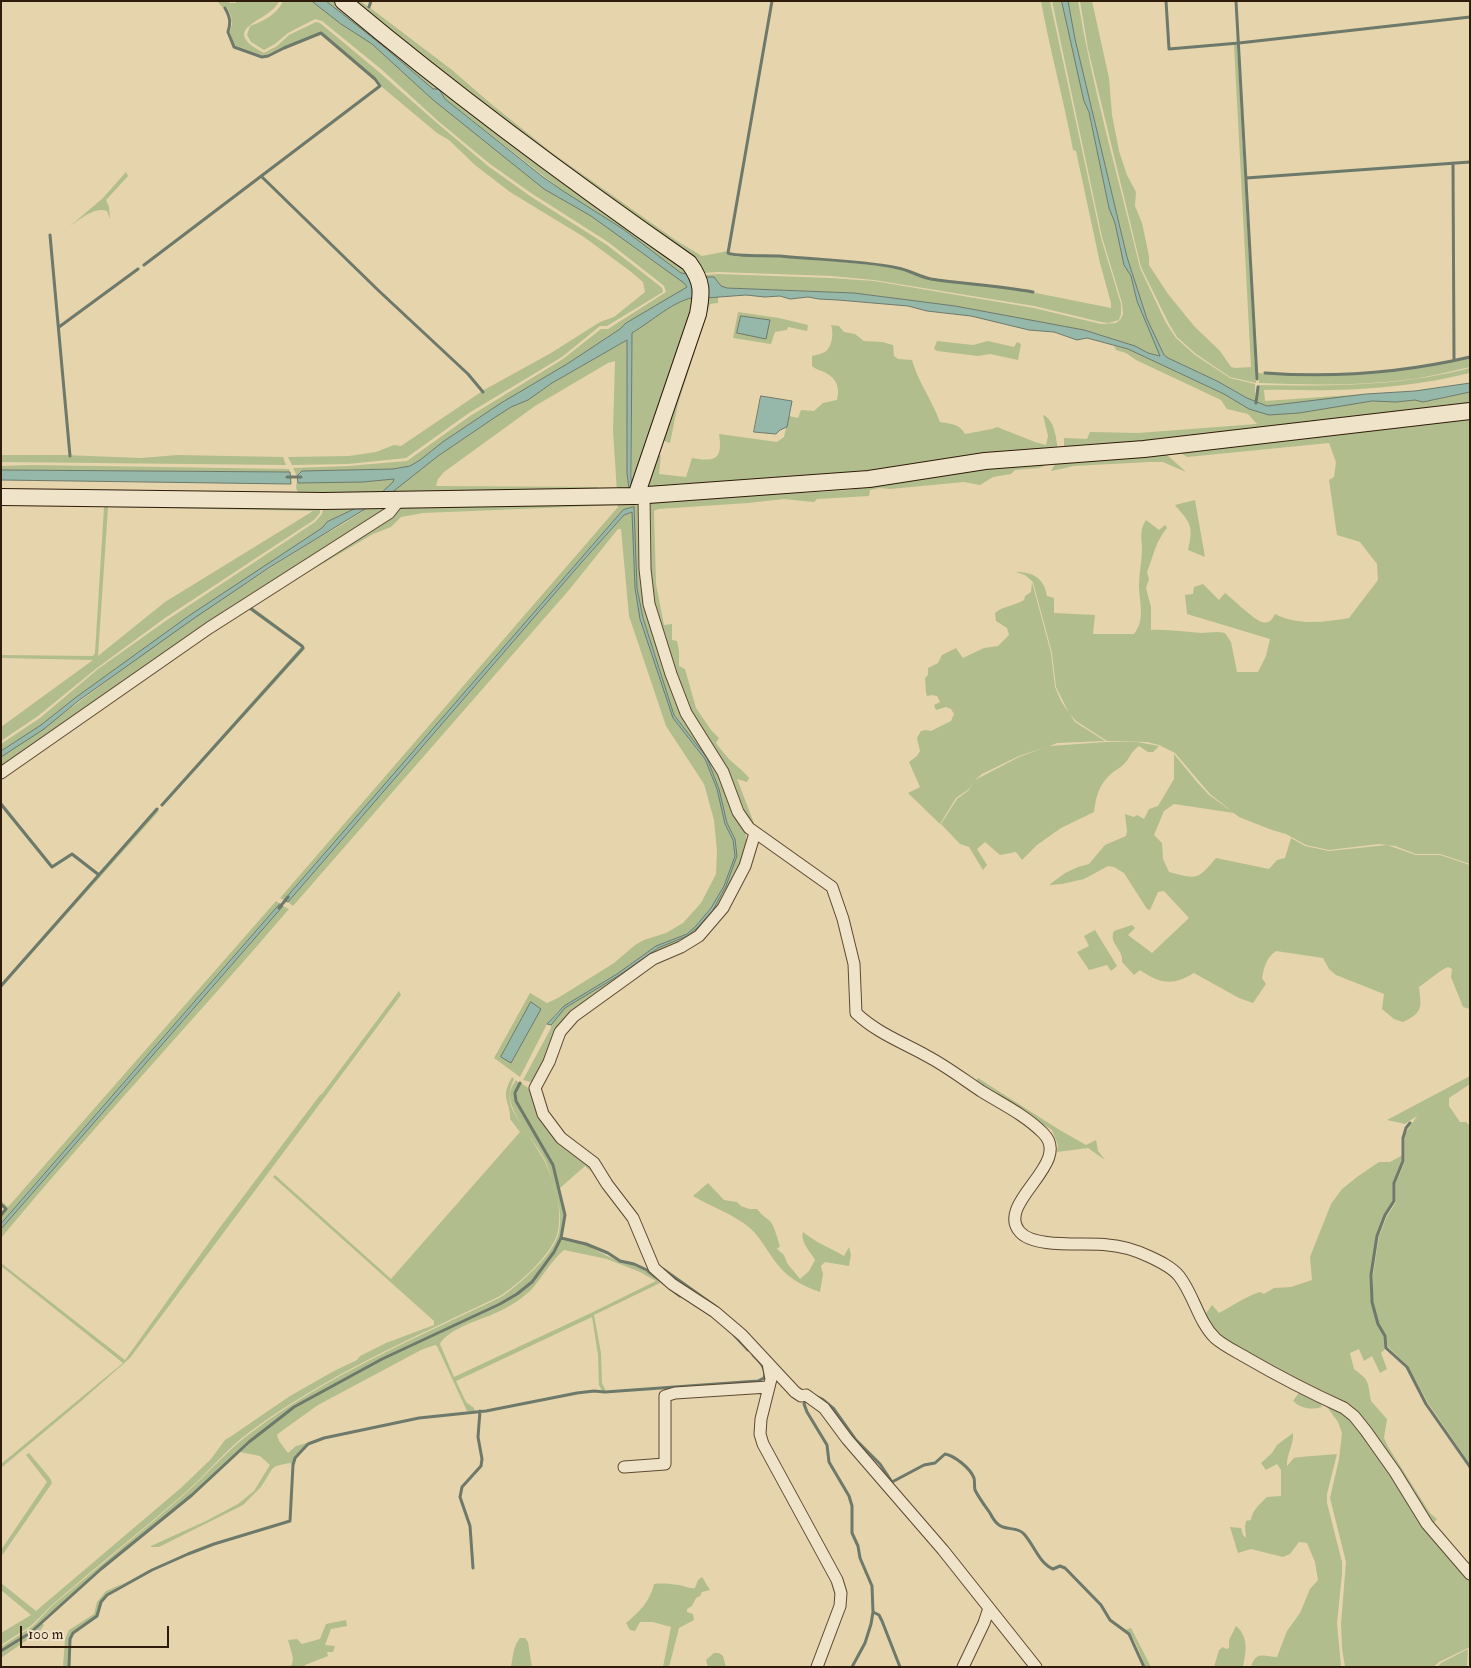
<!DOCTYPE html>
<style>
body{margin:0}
#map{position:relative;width:1471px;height:1668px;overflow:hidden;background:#e6d4ac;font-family:"IM FELL Double Pica",serif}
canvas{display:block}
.frame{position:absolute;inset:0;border:2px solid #2f1b0a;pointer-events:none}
.scale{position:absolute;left:20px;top:1626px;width:149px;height:22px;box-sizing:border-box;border:2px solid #2f1b0a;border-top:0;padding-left:6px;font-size:15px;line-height:18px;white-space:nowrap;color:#2f1b0a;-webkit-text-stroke:4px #efe3c9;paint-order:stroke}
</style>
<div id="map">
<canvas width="1471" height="1668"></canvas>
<div class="frame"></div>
<div class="scale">100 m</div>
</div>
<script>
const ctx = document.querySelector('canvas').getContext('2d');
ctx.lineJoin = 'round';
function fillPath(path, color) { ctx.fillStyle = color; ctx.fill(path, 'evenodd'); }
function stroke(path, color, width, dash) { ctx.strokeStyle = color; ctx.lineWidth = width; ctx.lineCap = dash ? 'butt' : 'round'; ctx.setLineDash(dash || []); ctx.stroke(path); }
const green = new Path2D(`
 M217,1h12l1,2h6v-2h43c-8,21 -64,26 -15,52l13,-7 12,-11 27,-13 4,1 59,49 58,51 51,43 42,30 77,49 49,38 6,5 1,4 -56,34h-7l-38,31 -93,56 -63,45 -58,6 -56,1 -4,-8 61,-1 27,-4 18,-7 7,1 83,-56 67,-37 49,-31 14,-5 31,-25 -2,-10 -13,-11 -46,-34 -74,-45 -35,-27 -26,-25 -12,-7 -55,-46 -6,-9 -54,-46 -57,23h-3l-28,-10 -4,-13 2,-8 -1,-8 -4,-9 -3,2z
 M283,1h29l29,23 31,20 60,55 112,90 47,27 93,67 3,5 -61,35 -6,6 -53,35 -66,39 -57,38 -24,19 -10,6 -17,3 -91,2 -5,5 -4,-8 55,-2 59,-5 63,-45 93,-57 38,-30h7l58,-37 -2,-6 -6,-5 -50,-39 -77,-49 -41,-29 -52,-43 -57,-52 -59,-48 -7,-2 -27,14 -13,11 -11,6 -13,-8 -4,-7 3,-9c12,-4 28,-12 33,-25z
 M326,1h11l357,274 -13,-2 -58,-44 -60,-38 -118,-92 -6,-10h-6l-50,-43z
 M352,1h8l9,6 83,63 38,33 61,49 126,89 25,15 26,-5 2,4 8,2 11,-2h20l102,10 26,3 32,11 72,7 110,22v-5l-11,-40 -24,-112 -3,-1c-9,-50 -23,-99 -32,-149h9l51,237 20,66v10l-2,6 -10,3 -8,-1 -67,-16 -160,-26 -43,-4 -113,-4 -14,1z
 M1052,1h10l22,100 5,11 20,96 6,15 9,42 7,11 6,25 24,55 -13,-3 -22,-10 -42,-13 -129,-24 -101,-13 -127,-5 -6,-2 -7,-9h-8l-2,-2 14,-1 113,4 43,3 160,27 67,16 15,-1 4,-3 3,-6 -1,-11 -20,-66z
 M1068,1h10c15,90 41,178 62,267l26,55 10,15 19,17 35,23 25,6v18l-38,-21 -49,-23 -4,-3 -17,-36 -20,-62 -52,-218z
 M1080,1h12l17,77 3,37 7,36 8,24 9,17 -1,14 7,17 7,33v9l19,29 26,32 26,25 11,16 4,1 16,-1 -17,-322h3l19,338 -26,-6 -34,-23 -19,-17 -9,-15 -27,-55 -53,-218z
 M126,172l2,4 -22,24 3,7 1,12 -3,-8c-12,-5 -28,9 -38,16l34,-29z
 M697,297l-7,29 -54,165 -19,1 -4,-61 2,-70 -7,2 -73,43 -91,66 -6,7 -2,7 161,1 4,5 -211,2 48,-38 56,-38 17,-11 17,-7 24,-17 75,-43v133l2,16 3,1v-157c19,-11 43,-34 65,-36z
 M718,297v6l-8,1 -32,100 -8,39 -9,-3 45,-142z
 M738,312l41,6 29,7 -1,6 -19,-4 -1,3 -12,2 -4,12 -38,-6z
 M831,325l8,1 5,6 11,2 9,7 18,1 11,3 1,11 4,3 14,1c6,22 20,40 28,62 11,2 20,2 25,12l27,-5 5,-2 38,15 11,3 2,-9 -5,-21c12,5 13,23 15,35l-179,24 -233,13 9,-30 6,-2 -2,19 27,3 6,-19c23,4 31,2 27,-24l58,8 7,-5 5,-21 9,2 3,-8 13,1 9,-8 14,-3c3,-12 0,-21 -11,-27 -5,-3 -10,-3 -14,-7v-10c4,-1 9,-2 13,-4 7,-4 9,-20 6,-27z
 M937,341l36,4 15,-4 26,6 3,-5 4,2 -3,16 -28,-6 -12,2 -41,-5 -3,-2z
 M1114,346l14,3 96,45 25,15 20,6 30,-2 73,-12 24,1 19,-2 8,2 47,-10v13l-48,8 -358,36v-11l23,1 3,-7 48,1 119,-9 -9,-10 -21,-5 -6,-9 -85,-40 -10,-7 -10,-3z
 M1470,357v10c-19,4 -38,9 -57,12 -51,7 -102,6 -154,4l-1,-10c71,7 142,0 212,-16z
 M1470,368v5c-45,11 -91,16 -137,17 -23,1 -46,-1 -69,0l1,11 101,-7 -91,12h-8l-9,-3v-18c76,1 138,2 212,-17z
 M1470,415v449l-30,-10h-24l-21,-8 -16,-2 -50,6 -23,-5 -20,-11 -14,-4 -33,-13 -29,-23 -35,-41 -16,-8 -12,-3 -40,-1 -31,-20 -7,-8 -13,-26 -4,-34 -19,-71 -8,-7 -9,-3c17,0 28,6 31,24l7,2v15l41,2 -2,19h41c12,-15 5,-32 5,-49 0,-12 3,-24 3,-35 0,-12 -3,-20 4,-30l13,10 6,-5 2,3c-12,14 -13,27 -20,44l2,7 -3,9 5,19v23c17,-1 33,2 50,3 8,0 15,-2 24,0l6,9 6,30h21l8,-16 4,-17 -83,-25 -2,-19 8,-1 1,-7 9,-3 16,16 6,-7c8,6 29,27 37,29 7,2 10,-2 13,-8 23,12 50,8 74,4l29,-38 -1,-16 -17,-22 -23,-7 -8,-55 5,-3 2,-15 -7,-19 -142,14 -6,-4z
 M1166,454l20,18 -23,-10h-14l-75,4 -23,5 5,-9z
 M1,455h63l77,3 36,-3 106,2 3,8 -285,-3z
 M1050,464l-11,4 -24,2 -4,4 -18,3 -13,8 -16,-3 -74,7 -10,-1 -10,2 -1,6 -52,3 -3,3 -30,-3 -36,4 -90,6 -4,2 2,73 8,41 8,-1v16l5,1 2,10v15l6,3 11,39 15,22 8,8 -3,5c4,5 8,11 13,16 7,7 14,11 20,19l-2,4 -10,-3 17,44 -3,2 -25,-58 -39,-62 -31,-94 -5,-35 -2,-74 200,-12 112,-19z
 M34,465l255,4 1,3 -289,-2v-4z
 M394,479l-1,3 -13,12 -76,-1 -6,-1 -2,-4 1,-8 1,3 65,-1z
 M1,500l319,4v9l-6,7 -149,98 -68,50 -59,48 -37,25v-14l92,-67 -92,-2v-3l92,1 2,-3 9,-146 -103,-2zM108,507l205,4 -148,91 -67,54z
 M1195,500l10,57 -17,-7c6,-25 2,-27 -13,-45z
 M633,502l7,3 9,108 59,137 38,81v12l-2,11 -18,43 -29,37 -132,85 -31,62 -3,1 -8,-2 28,-52v-3l2,-5 12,-12 53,-32 40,-28 29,-12 26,-26 13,-24 11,-30 -2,-17 -8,-16 -8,-34 -12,-31 -33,-43 -31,-97 -6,-30 -3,-81 -11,3 -339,390 -4,-2 338,-391 -1,-2 -194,8 -22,4 -10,10 -18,7 -56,33 -7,2 -58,38 52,39 1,3 -143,158 -2,-2 141,-158 -53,-38 151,-103z
 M370,503l10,1 3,3 1,4 -114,72 -115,77 -154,109v-12c67,-44 128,-95 193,-140 36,-23 72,-47 108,-69 22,-14 47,-26 68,-42l-7,-1 -36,17 -5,6 -132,87 -115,83 -34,27 -40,26v-7l39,-26 58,-49 69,-49 148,-98 7,-8 2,-9z
 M632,512l3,76 6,31 32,99 32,41 12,30 8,35 8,16 2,16 -11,30 -13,22 -15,18 -9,8 -31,12 -39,28 -59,37 -11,13 -27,53 -26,-19 36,-65 17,10 11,-5 56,-35 21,-18 9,-5 22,-7 17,-10 18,-20 15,-29 1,-23 -3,-31 -10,-36 -38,-58 -37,-110 -8,-87h-3l-49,61 -276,316 -5,-4 293,-339 43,-48z
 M1032,582l19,71 4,34 6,14 14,21 30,19 -48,2 -7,3 56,-4h31l22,4 -6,6h-5l-9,-6c-8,5 -8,11 -15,18 -3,3 -8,6 -12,9 -13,11 -16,23 -18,39l-33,16 -24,17 -15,15 -6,-8 -16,3 -15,-13 -8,7 10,16 -4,5 -14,-23 -9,-3 -19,-20 16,-25 12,-9 6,-10 44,-23 27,-10 -27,9 -37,18 -7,6 -6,9 -13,9 -16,26 -32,-31 12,-6 -11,-25 8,-6 3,-5 -3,-13 4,-7 5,-1 5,1 20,-10 3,-7 -3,-5 -5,-2 -10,3 -2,-5 6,-3 -3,-6 -5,-1 -5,1c-2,-5 -1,-11 -2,-18l3,-3v-7l10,-5 4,-8 14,-7 7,10 21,-10 14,-2 11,-11 -2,-7 -11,-7 -1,-8c8,-7 19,-7 29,-13l1,-4 6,-4z
 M1174,754l22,27 13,14 25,18 -60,-9 -10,7 -10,24 8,8 1,16 6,13c28,7 28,9 47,-14l53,11 8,-9 8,-2 6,-20 14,8 24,5 58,-6 29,10h24l30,10v144l-7,-2 -12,-30 1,-8 -4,-2 -6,3 -23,17c2,20 5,25 -16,35l-9,-3 -12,-10 2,-15 -48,-19 -7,-6 -6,-11 -47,-7c-10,7 -12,16 -14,27l4,6 -13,19 -14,-5 -45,-25c-21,13 -34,11 -54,-3l-6,5 -12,-13c2,-13 -14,-18 -8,-31l18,-6 3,3 -7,7 24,18 37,-35 -25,-27 -6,1 -8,18 -3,-1 -23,-36 -10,-6 -6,-1 -24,13 -22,5 -13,1 16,-12 13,-6 11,-3 16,-19 21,-9 1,-5 -2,-17 9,3 3,-2 7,4 5,-10 9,-3 16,-27z
 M1,802l51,63 21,-12 26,20 57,-65 3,3 -158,177v-4l96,-109 -25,-19 -19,12 -3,-1 -49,-60z
 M276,901l4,3 -279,320v-11l4,-4 -4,-3v-5l7,6z
 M283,906l6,3c-95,111 -195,217 -288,329v-9z
 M1095,930l22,36 -6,5 -4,-6 -18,5 -12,-18 12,-6 -5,-10z
 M399,991l2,4 -271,363 -50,44 -79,66v-4l122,-101 -122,-97v-3l124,97 93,-130 102,-135 2,-1z
 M1470,1076v8l-21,14v8l11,16h6l4,4v338l-42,-61 -20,-37 -20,-19 -2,-11 -7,-12 -6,-22v-27l6,-39 8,-20 9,-14v-19l9,-22v-27l12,-18 -12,8 -18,-4z
 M512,1077l2,2c-12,25 2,35 14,55 5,9 11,17 16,26 10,21 20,52 13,75 -8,22 -37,48 -57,61 -85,41 -172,78 -249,135 -25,18 -43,42 -66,62 -44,38 -89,74 -133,112l-20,20 -31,20v-12l30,-18 -30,-25v-7l35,28 146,-124 29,-28 14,-19 8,-5 57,-39 44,-25 23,-11 3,-4 26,-13 48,-18v-4l-161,-144 2,-2 116,104 129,-147 -10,-13c1,-18 -11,-20 2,-42z
 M978,1078l80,51 28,16 10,-5 2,11 7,9 -17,-12 -31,4 1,-7 -6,-15 -77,-48z
 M516,1080l3,3 -4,10v8l37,64 12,50 -4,23 -7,14 -22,29 -15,13 -16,9 -119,55 -87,48 -45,35 -58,54 -90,73 -72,64 -28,18v-3l32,-21 19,-20c45,-38 89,-74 133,-112 23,-20 42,-44 67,-62 76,-57 164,-94 249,-135 19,-13 53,-42 58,-65 3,-15 0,-27 -4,-42 -3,-11 -6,-22 -11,-32 -9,-16 -33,-44 -34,-60 -1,-7 2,-12 6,-18z
 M521,1083l6,4 68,83 -3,2 -7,-6 -25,22 -6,-23 -37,-65v-7z
 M1403,1155l-1,6 -9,22v18l-9,14 -7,21 -7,39 1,27 5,17 1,6 7,11 2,12 -5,5 6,16 -7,4 -8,-17 -8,5 -5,-12 -9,4 4,16 11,9 3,6 3,17 16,18 -3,19 3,7 43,68 7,6 -5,6 -62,-95 -152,-95 -14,-19 8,-11 7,8c14,-7 25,-16 41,-21l4,2 10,-6 17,-1 21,-7 -2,-23 21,-53 11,-15 15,-12 22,-15h11z
 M708,1183l16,17 13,2 4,4 8,3h8c4,5 8,8 13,12 5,6 7,17 10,25l-3,3 7,6 3,8 13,16 9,-8 6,-11c-5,-9 -15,-18 -12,-28 12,10 27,16 41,24l5,-9 2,8 -2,11 -24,-4 -4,4 2,8 -3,18c-17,-6 -31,-13 -42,-27 -10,-12 -16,-26 -28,-37 -17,-14 -38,-21 -57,-32z
 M562,1240l24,5 33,17 15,3 14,7 12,11 -66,32 7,38 1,30 4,8h-4l-3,-6 -1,-30 -6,-38 -136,64 10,21 8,6 1,3h-8l-30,-65 -2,-1 -14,5 -103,55 -39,28 -2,2 2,6 9,12 8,-7 11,-3 -13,15 -2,6 -3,-1 -13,3 -4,3 -11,18 -18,18 -84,42h-8v-1l55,-25 32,-17 16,-13 16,-26 -10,-9 -20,-4 36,-31 19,-13 36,-21 51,-27 119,-55c28,-16 46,-36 61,-65zM564,1250l43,9 33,13 16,9 -65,32 -137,64 -14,-33c8,-16 44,-25 60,-33 11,-5 24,-14 32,-22 11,-13 19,-28 32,-39z
 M1301,1390l17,9 4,8c-12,3 -20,2 -29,-6z
 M1324,1403l17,6 16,15 100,142 13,14v67l-31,15 -5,5h-89l-3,-19 -1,-24 5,-62 -16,-64 9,-39 3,-26 -4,-11z
 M1293,1433c1,12 -7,22 -6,33l7,-8 6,-1 37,-3 -10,40v9l15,59v12l-5,49 4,44h-90c5,-17 13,-10 26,-10l10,-26 13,-18 10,-24 8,-9 -3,-18 -8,-19 -8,-1 -9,12 -7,3 -32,-8 -13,4 -8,-26 11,1 2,7 3,3 -1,-11 1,-6 5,-1c1,-10 9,-16 16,-23l14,-1v-26l-4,-6 -11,6 -5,-7 11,-10 5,-8z
 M29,1453l21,25 2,5 -51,74v-7l46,-68 -21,-27z
 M702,1577l8,13 -8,2 -2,4 -4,2 -4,8 -5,3v3l6,2 1,6 -15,8 -10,39h-6l8,-40 -18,-5h-13l-5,9 -5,-1 -4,-7c13,-11 24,-21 28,-39 9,-1 16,0 25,1 6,1 10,4 16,3l3,-8z
 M124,1583l-18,11 -6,8 -4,14 -24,16 -3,6 -1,29h-5l2,-28 4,-9 25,-16 3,-12 9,-11z
 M346,1620l1,6 -16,3 -6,16 10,1 -2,6h-6l1,4 -23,9v2h-19l6,-2 1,-7 -5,-18 9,-1 5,5 18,-5 6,-15z
 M42,1623l2,2 -4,6 -39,27v-5l30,-19z
 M1236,1626c13,11 10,26 7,41h-29l5,-17 4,-3 3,2 3,-1v-8z
 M1131,1628l20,39h-6c-5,-13 -9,-29 -20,-37z
 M520,1638h5l3,4 4,25h-21c2,-10 2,-21 9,-29z
 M1468,1649l-1,18h-30l4,-4z
 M714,1653h5l4,3 3,11h-18l-2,-7z`);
const water = new Path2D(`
 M312,1h14l57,45 50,43h6l6,10 98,78 20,14 60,38 58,44 13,2 3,22c-22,2 -46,25 -65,36l-1,144 1,13 -3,-1 -2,-16v-133l-75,43 -24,17 -17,7 -17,11 -56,38 -48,38h-10l13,-12 1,-3 -31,3 -65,1 -1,-7 5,-5 91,-2 17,-3 10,-6 24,-19 57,-38 66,-39 53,-35 6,-6 61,-36 -3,-4 -93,-67 -47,-27 -112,-90 -60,-55 -31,-20z
 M1062,1h6l7,38 52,218 20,62 17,36 4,3 49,23 30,17 20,8 99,-12 49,-3 55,-8v9l-47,10 -8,-2 -19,2 -24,-1 -73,12 -30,2 -20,-6 -25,-15 -96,-45 -41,-11 -10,2 -23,-8 -25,-2 -58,-14 -44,-5 -19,-5 -70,-6 -19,-1 -11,-2 -18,2 -10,-3 -15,1 -19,-2 -40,3v-21h8l7,9 6,2 127,5 101,13 129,24 51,16 13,7 12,3 -23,-55 -6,-25 -7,-11 -9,-42 -6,-15 -20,-96 -5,-11z
 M741,316l29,4 -4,19 -29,-6z
 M761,396l31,5 -5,26 -7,3 -4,4 -22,-2z
 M1,470l289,2 1,12 -290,-4z
 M363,505l7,1 -100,61 -77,52 -115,82 -34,28 -43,28v-6l40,-26 34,-27 115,-83 132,-87 5,-6z
 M634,507l3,81 6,30 31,97 33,43 12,31 8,34 8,16 2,17 -11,30 -13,24 -16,18 -10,8 -29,12 -40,28 -53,32 -14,17 -4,-1 17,-18 53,-32 39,-28 31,-12 9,-8 15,-18 13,-22 11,-30 -2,-16 -8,-16 -8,-35 -12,-30 -32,-41 -33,-99 -5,-31 -3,-76 -8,3 -43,48 -293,339 -4,-2 339,-390z
 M280,904l3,2 -282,323v-5z
 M531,1002l10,7 -30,54 -10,-6z`);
const stream = new Path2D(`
 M772,1l-44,252c7,4 41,2 52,3 39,4 80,4 118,12 11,2 22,9 33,11 34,5 68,7 102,13
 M1166,1l3,48 70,-6 231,-26
 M1236,1l21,378
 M369,7l2,-6
 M1453,163l1,197
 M261,176l118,115 89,83 15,18
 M1246,178l224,-16
 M50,235l20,221
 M144,265l236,-179 -5,-7 -54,-46 -37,15 -16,8 -6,1 -28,-10 -6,-15c3,-10 2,-15 -3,-24
 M59,327l79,-58
 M1265,373c69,5 137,0 205,-16
 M1256,403l2,-16
 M287,477h14
 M1,804l51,63 20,-13 27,21
 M162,805l141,-157 -1,-2 -52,-38
 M279,908l9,-11
 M1,986l156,-177
 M1410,1123l-4,5 -3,10v23l-9,22v18l-9,14 -8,21 -6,39 1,27 6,22 7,12 1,12 21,19 19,37 44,63
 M1,1204l5,5 -5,6
 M561,1238l25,6 22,9 12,8 14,3 15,7
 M663,1269l52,37
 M648,1271l32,25
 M734,1335l14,15
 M813,1395l9,4 12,10 22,31 24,24 12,18 32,-17 11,-2 10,-9c10,2 25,14 29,24 1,4 0,8 1,12 4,8 10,16 15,23 2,4 6,10 9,12 8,6 18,1 25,9 10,11 15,29 29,35l7,-3 5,2 36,37 9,15 19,14 15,33
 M806,1398l-2,6 3,8 20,33 2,17 20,34 3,10v27l6,13 2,12 12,28 1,26 -2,12 -6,19 -13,24
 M473,1568l-3,-42 -10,-29 2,-10 19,-21 1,-7 -4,-22 2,-26
 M873,1612l6,3 3,6 18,46
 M1,1651l29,-18 71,-64 91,-74 57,-53 45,-35 88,-48 118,-55 17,-10 15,-12 22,-30 7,-14 4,-23 -12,-50 -37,-64 -1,-8 5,-10
 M69,1667l1,-28 3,-6 24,-17 4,-14 6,-7 45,-25 36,-16 26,-10 76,-23 3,-56 2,-7 13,-14 16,-6 95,-20 67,-7 91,-18 17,-2 11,1 153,-11 6,-3c3,-10 -5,-17 -11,-23`);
const street = new Path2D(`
 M644,495l1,74 4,35 22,70 15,39 37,59 15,40 11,16 83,59 11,32 11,45 2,49c21,20 46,29 71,43 19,10 36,23 54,35 21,13 44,24 62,42 31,30 -49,70 -23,99 15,17 66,10 88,13 14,1 27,5 40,11 11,5 24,11 31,20 15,19 19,45 36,62 9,8 22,14 32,20 31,18 64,35 97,50l10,8 12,15 29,41 32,52 43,50
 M1,773l208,-145 180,-115 11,-14
 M755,833l-10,33 -22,42 -24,28 -18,11 -28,12 -79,57 -14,16 -11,30 -14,26 8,26 18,24 33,25 13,21 26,34 21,50 18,16 43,28 27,23 26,28 3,16 -10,40 -1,15 3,10 74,136 4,13 -1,13 -23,61
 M768,1363l27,29 6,4 5,-1 18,13 23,31 96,111 93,117
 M624,1467l41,-3v-68l10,-3 93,-6
 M963,1667l21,-44 5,-15`);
const secondary = new Path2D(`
 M343,1c111,93 227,179 346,262 14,19 13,29 9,51l-62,182
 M1,497l322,4 311,-5 235,-17 116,-18 159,-12 326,-38`);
fillPath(green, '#b1bd8d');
fillPath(water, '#96b8aa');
stroke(water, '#6d796a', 1);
stroke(stream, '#6d796a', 3);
stroke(street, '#5d4932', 13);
stroke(secondary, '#2f1b0a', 18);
stroke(street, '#efe3c9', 11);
stroke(secondary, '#efe3c9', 16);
</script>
